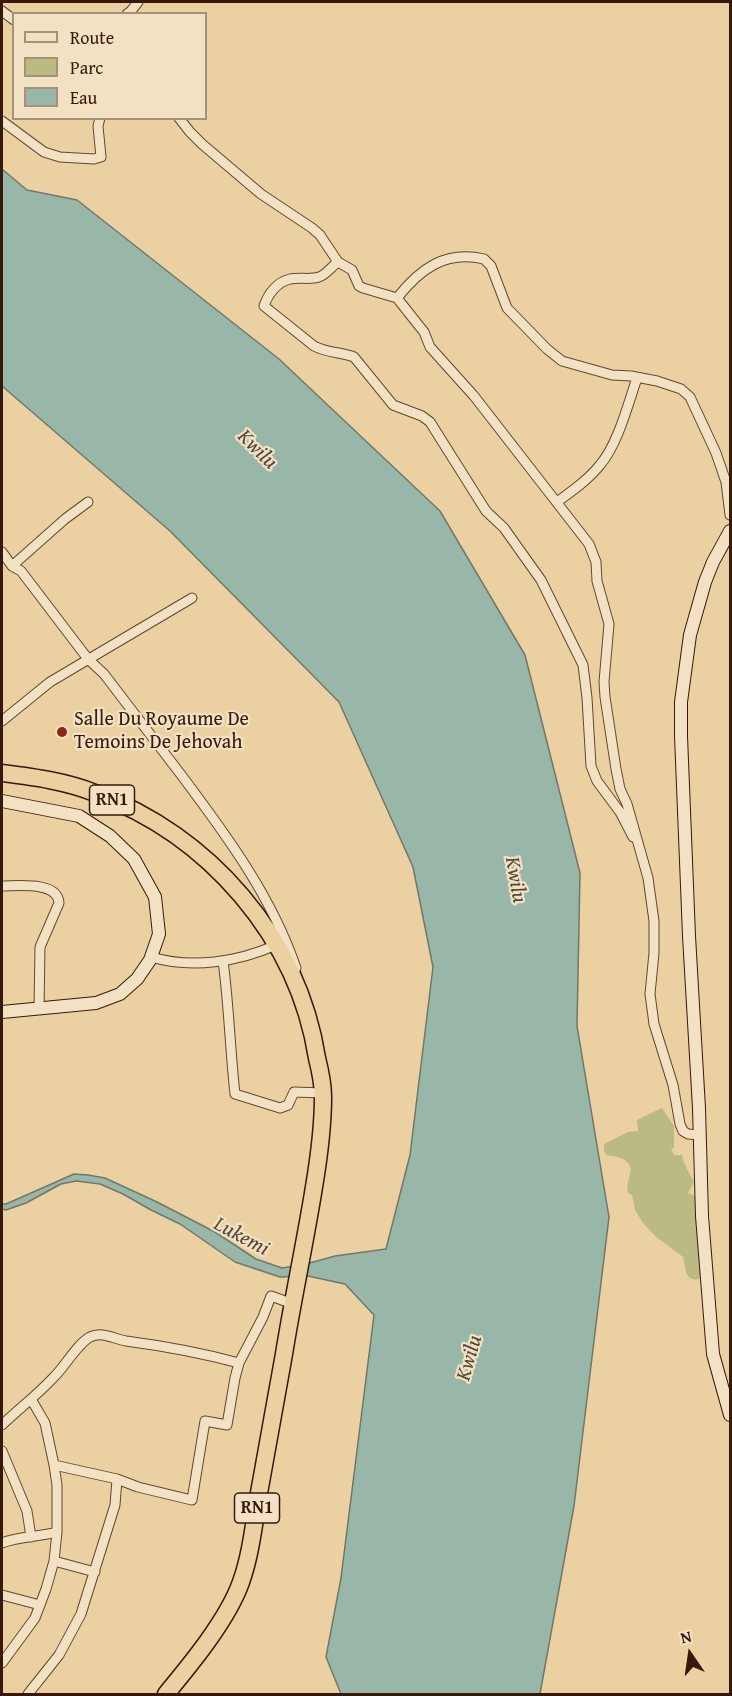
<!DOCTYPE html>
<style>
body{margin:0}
#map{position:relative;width:732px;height:1696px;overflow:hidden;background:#ebd1a1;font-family:"Gentium Book Plus",serif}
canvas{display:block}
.frame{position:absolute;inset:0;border:3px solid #37180c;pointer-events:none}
.legend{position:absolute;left:12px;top:12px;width:195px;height:108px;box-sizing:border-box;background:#f2e1c2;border:2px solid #a79179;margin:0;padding:8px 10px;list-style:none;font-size:18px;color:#37180c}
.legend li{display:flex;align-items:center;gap:12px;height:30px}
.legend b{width:30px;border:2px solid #a79179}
.north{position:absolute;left:660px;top:1624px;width:60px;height:60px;-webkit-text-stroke:4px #f2e1c2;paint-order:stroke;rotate:347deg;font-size:16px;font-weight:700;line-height:24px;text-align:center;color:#37180c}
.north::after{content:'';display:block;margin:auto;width:21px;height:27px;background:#37180c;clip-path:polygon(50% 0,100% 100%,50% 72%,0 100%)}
</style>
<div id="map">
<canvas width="732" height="1696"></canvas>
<div class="frame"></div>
<ul class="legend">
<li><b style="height:8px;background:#f2e1c2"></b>Route</li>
<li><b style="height:16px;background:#bbba82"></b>Parc</li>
<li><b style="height:16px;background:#98b7a9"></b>Eau</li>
</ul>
<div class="north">N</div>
</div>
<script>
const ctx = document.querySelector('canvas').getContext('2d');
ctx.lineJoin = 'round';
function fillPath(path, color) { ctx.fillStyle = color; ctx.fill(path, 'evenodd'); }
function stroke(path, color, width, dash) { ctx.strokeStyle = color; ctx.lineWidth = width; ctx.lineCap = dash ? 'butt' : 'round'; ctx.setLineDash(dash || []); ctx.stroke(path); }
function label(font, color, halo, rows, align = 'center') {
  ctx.font = font + ' "Gentium Book Plus",serif'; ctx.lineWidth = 4.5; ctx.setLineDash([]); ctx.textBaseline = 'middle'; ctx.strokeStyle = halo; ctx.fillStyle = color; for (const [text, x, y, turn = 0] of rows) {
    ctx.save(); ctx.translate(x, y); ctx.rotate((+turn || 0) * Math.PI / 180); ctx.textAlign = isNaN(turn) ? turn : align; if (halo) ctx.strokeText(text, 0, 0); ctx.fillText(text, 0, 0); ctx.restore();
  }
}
const green = new Path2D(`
 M662,1108l12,18v22l-3,1 3,6h8c2,10 8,18 12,27l-6,11 7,3 2,5 3,74 -1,4c-15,3 -13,-12 -16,-22l-28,-21 -12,-13 -8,-13 -3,-15 -4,-2c-2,-11 2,-15 3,-25 -5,-11 -14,-11 -25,-13l-2,-5v-6l24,-12 10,-1 -1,-11z`);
const water = new Path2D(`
 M2,169l25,21 50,10 202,159 161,152 85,144 55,218 -3,153 32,191 -35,289 -34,188h-199l-15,-37 15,-79 33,-263 -29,-31 -37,-8 -28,1 -45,-15 -55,-38 -29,-14 -28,-16 -23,-10 -24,-3 -15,3 -35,19 -20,7 -4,-1v-5h4l16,-7 52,-23 14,1 17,3 52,24 58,30 41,27 26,9 24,-4 29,-8 51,-7 24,-94 23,-188 -20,-100 -74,-165 -169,-171 -168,-145z`);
const street = new Path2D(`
 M2,11l12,9
 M127,14l4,-3 7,-9
 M179,118l11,14 12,12 59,50 51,34 8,7 18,27 14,8 7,16 4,2 34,10 19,24 8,10 6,15 44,49 115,148 7,18 1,19 12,43 -5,58 1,15 11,72 4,20 7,15 21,74 6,43v32l-4,41 4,30 19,61 7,39 3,7 5,3 11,1
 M2,121l42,31 16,5 34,2 7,-2 -3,-31 2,-8
 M338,262c-6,4 -12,13 -19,15 -9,3 -19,0 -29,2 -13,3 -22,15 -26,27l50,40c13,7 27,6 40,11l39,48 29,11 8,6 56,89 18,17 37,52 42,85 4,33 4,68 6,15 23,31 13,25
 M397,298c23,-29 48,-48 87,-39l7,7 16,42 40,41 15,12 50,14 19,1 26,5 24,8 9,8 26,56 10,29 4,33
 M557,502c15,-11 31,-22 43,-37 18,-21 28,-61 37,-87
 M2,552l10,14 9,5 67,88 16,15c26,34 52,68 78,102 45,60 90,121 114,192
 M12,566l53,-47 23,-17
 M2,721l48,-39 142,-84
 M2,886c15,0 56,-5 57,17l-19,44 -1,62
 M151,957c41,12 87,5 125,-12
 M223,961c6,44 7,88 12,133l45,14 8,-3 6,-13 29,1
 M2,1425c17,-16 35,-30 51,-47 12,-11 23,-33 37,-41 12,-6 24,2 36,4 38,5 76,12 113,22
 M2,1451l25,60 4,26
 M54,1465l63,14 21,8 54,13 13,-79 22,4 8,-47 4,-15 24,-46 8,-21 22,8
 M2,1543c17,-7 37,-6 55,-11
 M54,1561l41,11
 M2,1595l38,10
 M2,1663l33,-45 11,-29 8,-28 3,-29v-47l-3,-20 -9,-42 -14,-24
 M28,1694l31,-39 22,-41 34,-109 2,-26`);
const secondary = new Path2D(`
 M730,531l-17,31 -8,20 -15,53 -9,67v34l8,200 10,172 3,108 11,138 17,61
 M2,801l77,15 31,20 24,23 21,38 4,37 -9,26 -13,19 -17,15 -24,9 -94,9`);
const highway = new Path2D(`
 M2,773c31,4 63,8 93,20 114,42 203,144 222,265 3,12 6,26 6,39 0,30 -4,60 -9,90 -9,56 -21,111 -30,167 -8,46 -17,93 -25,139 -5,30 -8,61 -18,89 -13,37 -50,82 -75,112`);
const markers = [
 [62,732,6,"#8f2418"]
];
const shields = [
 [112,800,45],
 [257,1508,45]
];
const shieldNames = [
 ["RN1",112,800],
 ["RN1",257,1508]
];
const poiNames = [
 ["Salle Du Royaume De",74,720],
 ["Temoins De Jehovah",74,743]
];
const waterNames = [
 ["Kwilu",257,450,45],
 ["Kwilu",515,880,80],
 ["Lukemi",241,1237,28],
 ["Kwilu",470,1358,-74]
];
fillPath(green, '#bbba82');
fillPath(water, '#98b7a9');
stroke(water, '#71776a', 1.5);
stroke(street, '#644631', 11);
stroke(secondary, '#37180c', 14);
stroke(highway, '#37180c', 19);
stroke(street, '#f2e1c2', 9);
stroke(secondary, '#f2e1c2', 12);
stroke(highway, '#ebd1a1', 16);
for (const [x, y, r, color] of markers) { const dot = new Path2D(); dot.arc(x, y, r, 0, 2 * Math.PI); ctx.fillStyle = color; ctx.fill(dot); stroke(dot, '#f2e1c2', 2); }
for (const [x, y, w] of shields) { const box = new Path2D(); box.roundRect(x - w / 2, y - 15, w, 30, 4.5); ctx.fillStyle = '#f2e1c2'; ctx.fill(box); stroke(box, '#37180c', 1.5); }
label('bold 18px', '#37180c', null, shieldNames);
label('20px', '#37180c', '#f2e1c2', poiNames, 'left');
label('italic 21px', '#54483b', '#f2e1c2', waterNames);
</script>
